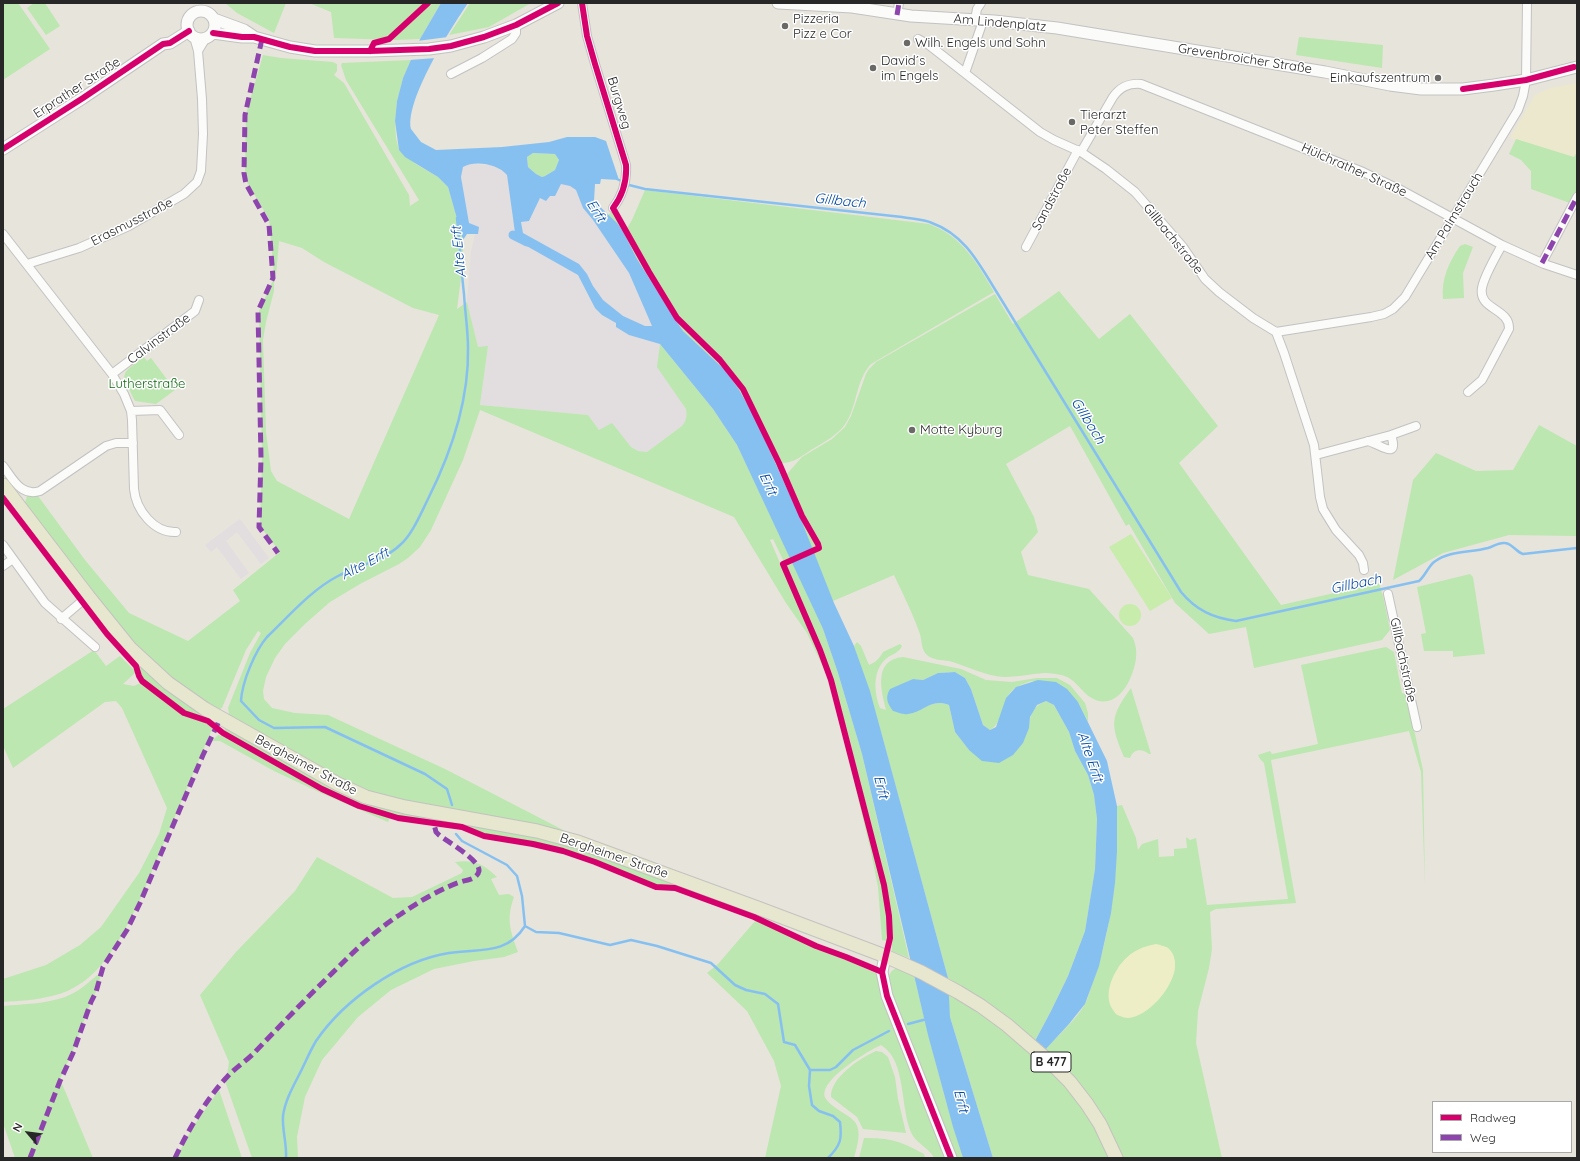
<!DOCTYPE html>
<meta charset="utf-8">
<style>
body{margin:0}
#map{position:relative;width:1580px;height:1161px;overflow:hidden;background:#e7e4db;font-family:Quicksand,sans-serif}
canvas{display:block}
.frame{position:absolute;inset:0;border:4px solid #272727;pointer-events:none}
.legend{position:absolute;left:1432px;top:1101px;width:140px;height:52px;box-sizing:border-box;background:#fff;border:1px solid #a9a9a9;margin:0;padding:5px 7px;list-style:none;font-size:12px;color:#272727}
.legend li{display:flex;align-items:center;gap:8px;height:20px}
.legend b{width:20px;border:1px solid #a9a9a9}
.north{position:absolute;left:8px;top:1113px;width:40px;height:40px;-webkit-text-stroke:3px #fff;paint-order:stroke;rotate:298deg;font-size:11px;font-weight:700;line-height:16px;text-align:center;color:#272727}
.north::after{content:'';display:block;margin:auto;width:14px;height:18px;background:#272727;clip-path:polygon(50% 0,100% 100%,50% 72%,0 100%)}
</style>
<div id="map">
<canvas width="1580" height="1161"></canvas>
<div class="frame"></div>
<ul class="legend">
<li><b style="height:5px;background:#d6006c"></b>Radweg</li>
<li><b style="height:5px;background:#8e44ad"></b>Weg</li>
</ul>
<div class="north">N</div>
</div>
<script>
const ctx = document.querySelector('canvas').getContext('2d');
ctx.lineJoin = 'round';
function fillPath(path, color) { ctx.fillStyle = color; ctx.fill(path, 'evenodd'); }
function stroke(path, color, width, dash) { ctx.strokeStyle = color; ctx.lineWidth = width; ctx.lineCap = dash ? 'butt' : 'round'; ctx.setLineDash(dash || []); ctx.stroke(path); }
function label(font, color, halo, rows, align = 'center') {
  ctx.font = font + ' Quicksand,sans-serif'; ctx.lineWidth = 3; ctx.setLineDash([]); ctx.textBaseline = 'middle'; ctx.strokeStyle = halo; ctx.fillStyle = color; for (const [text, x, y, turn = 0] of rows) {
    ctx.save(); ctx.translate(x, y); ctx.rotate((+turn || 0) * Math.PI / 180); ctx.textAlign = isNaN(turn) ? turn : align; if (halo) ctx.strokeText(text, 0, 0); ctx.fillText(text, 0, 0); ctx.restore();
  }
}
const industrial = new Path2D(`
 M469,164l22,1 12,6 4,4 6,46h16l11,-23 13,-3 8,-12 9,3 6,4 7,18 10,12 36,53 31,71 -2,23 28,42 1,7 -1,5 -4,5 -35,26 -9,-1 -7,-4 -8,-9 -24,-8 -11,-15 -108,-10 8,-58h-10l-11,-45 4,-50 4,-18h3l-9,-11 -8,-46 2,-10z
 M240,519l29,39 -8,6 -24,-32 -11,9 23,32 -8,6 -24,-32 -6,5 -6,-7z`);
const education = new Path2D(`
 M1577,83v69l-3,5 -64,-19 25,-43 15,-7z`);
const green = new Path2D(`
 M3,3h15l32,46 -47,31z
 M34,3h11l15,23 -14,9 -19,-27z
 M225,3h61l-12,30 -37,-20z
 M309,3h132l-21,36 -25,1 -61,-2 -3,-26z
 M470,3h61l-42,24 -40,8z
 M1299,37l84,8 -1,23 -86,-13z
 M263,55l18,3 52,4 4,2v7l-3,4 10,8 65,112 1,11 9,-6 -73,-120 -5,-15 1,-2 69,-3 -8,18 -6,23 -2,20 1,17 3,12 17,14 22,13 10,10 15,53v22l-6,47 10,-7 11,45 10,-1 -8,59 108,10 11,15 13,-7 19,24 7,4 9,1 35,-26c5,-6 5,-10 4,-17l-29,-42 3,-23 53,65 24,36 54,114 -7,3 -11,-23 -3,1 49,111 11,31 52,205 5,29v25l-5,-1 -4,-53 -7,-35 -41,-170 -23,-49 -21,-30 -52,-86 -254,-107 -17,50 -32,70 -11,17 -12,11 -9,6 -39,20 -30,18 -24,21 -21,21 -10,14 -9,19 -3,14 1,8 8,9 23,5 33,2 117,54 122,63 -151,-27 -61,-18 -126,-72 -1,-7 22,-55 11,-20 -3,-2 -12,19 -24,58 -4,2 -43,-29 -29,-24 -30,-34 -92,-117 3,-10h11l47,64 44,53 59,28 52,-40 -7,-11 47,-38 -20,-26 2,-68 -3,-147 15,-33v13l-8,31 -3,18 3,92 5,39 6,10 72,38 90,-204 -26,-7 -89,-46 -22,-14 -23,-7 -3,34 -2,-1 -5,-55 -22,-37 -2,-9 1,-59z
 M1516,139l58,18 3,-5v38l-7,13 -39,-14v-18l-10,-11 -12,-6z
 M533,153l22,1 4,6 -4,10 -10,6 -3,1 -6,-3 -8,-7 -1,-10z
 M645,190l284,34c33,12 48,39 65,68l-123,72c-15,16 -14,41 -24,57 -7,13 -23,21 -36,29 -9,6 -19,14 -31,13 -14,-30 -26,-63 -47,-89 -17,-21 -40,-37 -56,-60 -19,-27 -33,-58 -50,-86l5,-8z
 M613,211l30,54 33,52 44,45 22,28 28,55 31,71 14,23v8l-3,2 -27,-65 -32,-70 -15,-26 -12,-17 -43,-40 -8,-12 -38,-60 -14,-28 -15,-16z
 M1465,244l8,3 -10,26 1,25 -21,1c-2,-20 6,-37 17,-53z
 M1059,291l40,48 31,-25 88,112 -39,37 102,142 98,-22 4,13 7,34 -8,10 -128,28 -8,-41 -37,7 -34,-31 -46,-79 -3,2 -56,-100 -64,38 28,53 4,15 -17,20 7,23 61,14 44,49c6,14 3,27 -3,41 -7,16 -22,30 -40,18 -8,-5 -13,-15 -23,-20 -7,-3 -15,-4 -23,-4 -13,1 -27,4 -40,4 -19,-1 -37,-11 -55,-16 -7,-1 -18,-1 -23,-7 -5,-5 -4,-14 -6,-20 -7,-20 -17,-40 -26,-59l-61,26 -20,-48 8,-4c-1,-8 -8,-15 -12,-22 -6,-11 -23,-41 -23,-52l16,-18 30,-18 13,-12 6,-11 15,-42 3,-5 7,-7 119,-68 18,30z
 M144,357l3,4 4,-3 24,32 -19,14 -21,-3c-14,-29 -17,-25 9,-44z
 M1539,425l38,21v90l-68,-1 -66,18 -50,27 20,-100 23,-27 40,18 37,-1z
 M793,563l30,66 15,44 24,81 47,204 -17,-7 -1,-36 -5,-30 -37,-147 -16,-58 -11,-31 -36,-83z
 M1470,574l3,3 12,77 -32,3v-6h-29l-3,-17 5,-1 -9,-46z
 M88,607h3l124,114 -1,2 -28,-12 -43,-31 -5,-15 -29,-30z
 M857,642l4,4 8,19c7,-3 10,-6 14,-13l17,-8 2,2c-3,7 -10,8 -15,12 -15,12 -13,34 -7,50l6,2c-5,-20 -13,-50 17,-53l58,12 25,11 26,2 25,-4h20l13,7 15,18 3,10v9l-10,-20 -46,-21c-5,2 -11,3 -15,6 -17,9 -11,34 -27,43l-7,-5 -12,-36 -6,-11 -10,-6 -17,1 -15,7 -10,-1 -10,5 14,27c12,-6 20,-11 32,-6l6,27 14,18 60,-22c1,-14 3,-21 17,-27l8,4 15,27 6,19 13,24 6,20 3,24 -2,50 -10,62 -17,45 -17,35 -16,30 -87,-63 -75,-275 -19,-57z
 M1386,647l8,5 8,41 4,1 17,76 2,116 -4,-114 -12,-41 -138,29 25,143 -80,6 -6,3 2,37 -3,19 -11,43 -2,32 26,115h-101l-76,-108c12,-14 31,-30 40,-46 4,-8 6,-18 9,-26 20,-55 23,-114 23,-172l5,-1 14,33 2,12 4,-6 16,-5 1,18 15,-1v-7l13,-1 -1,-11 4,3 6,-2 11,67 81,-6 -24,-136 -4,-4 -2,-4 12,-4 2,3 46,-10 -17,-79zM1144,947h23c15,19 6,31 -5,48l-44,-28 13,-13z
 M94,650l12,16 14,-10 16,16 -13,12 11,2 6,-3 44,32 24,8 4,3v3l-73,173c-19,38 -41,84 -87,94 -16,4 -33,5 -49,6v-23l43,-14 34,-20 21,-18 38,-54 20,-39 8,-26 -45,-100 -6,-7 -11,1 -92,66 -10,-22v-37z
 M1131,688l20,66h-2c-7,-6 -16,-5 -19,4l-6,-1c-14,-33 -14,-40 7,-69z
 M227,728l200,91 1,3c-29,-5 -57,-12 -84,-23l-119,-67 -1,-2z
 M218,735l6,1 93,52 26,13 47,16 -2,5 -67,-29 -47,-22 -54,-30h-8z
 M440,819l116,20 193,72 2,3 -76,-28h-15l-89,-34 -18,-6 -18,-4 -49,-8 -24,-7 -22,-4z
 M317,857l76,41 19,-1 50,-24 1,-3 -8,-8c19,-3 29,2 42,15l-6,2 8,16 10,-1 5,3c-8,22 -4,33 4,55l-14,5 -30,4 -40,8 -43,21 -33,27 -36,43 -17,37 -8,40 1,21h-46l-27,-77 3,-4 -1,-1 2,-14 -29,-67 36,-43 59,-61z
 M756,920l122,54 70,184h-14c-4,-9 -16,-14 -21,-22 -14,-24 -5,-75 -32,-91 -13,6 -66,37 -55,54 7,10 21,14 29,23 7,10 2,25 -1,36h-89l16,-72 -7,-25 -27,-50 -40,-38 11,-9z
 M898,968l16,8c15,61 30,122 49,182h-7l-67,-171c-1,-8 -1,-17 9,-19z
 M101,972l-3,16 -7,14 -19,51 -12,26 33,79h-78l-12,-35v-117c21,-2 42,-2 62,-9 14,-5 25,-16 36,-25z
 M947,991l57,38 62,57 30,41 15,31h-118l-43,-141z
 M876,1051l6,1 6,5 7,20 3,22 8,34 -43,-4 -6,-12 -26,-20c-1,-19 29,-39 45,-46z
 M219,1090l23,68h-66l17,-31z
 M864,1138c27,0 36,3 60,16l1,4h-66z`);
const sand = new Path2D(`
 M1156,944c4,1 9,2 12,4 23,20 -15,69 -40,70 -2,0 -6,-1 -8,-2 -4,-1 -5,-3 -7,-6 -12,-17 3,-45 18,-56 8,-6 16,-8 25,-10z`);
const pitch = new Path2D(`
 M1131,534l41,64 -22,13 -41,-64z
 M1119 615a11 11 0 1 1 22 0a11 11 0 1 1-22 0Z`);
const water = new Path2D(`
 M441,3h27c-17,25 -63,97 -57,126l10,13 15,8 66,-3 47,-5 18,-5h28l11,4 13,39 -18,-1 -1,5h-5l-1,17 23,22 6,8 14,28 38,60 8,12 43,40 12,17 15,26 47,103 34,86 20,43 16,45 78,287 2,39 43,141h-30l-10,-31 -25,-92 -66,-281 -24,-81 -15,-44 -86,-184 -24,-36 -53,-65 -31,-9 -13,-8v-4l-14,-8 -7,-7 -17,-33 -62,-35 -9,-65c-9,-11 -32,-15 -44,-8l-2,10 8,46 10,4 -1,7h-11l-4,6 -15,-53 -10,-10 -33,-20 -6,-7 -4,-29 2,-20 6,-23 17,-39zM533,153l22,1 4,6 -4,10 -10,6 -3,1 -6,-3 -8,-7 -1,-10zM561,184l9,2 6,4 7,18 10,12 36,53 23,53h-7l-22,-10 -20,-16 -10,-14 -6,-12 -8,-10 -56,-31 -2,-11 8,-1 11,-23 6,3 4,-5h5z
 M955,672l10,6 6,11 12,36 7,5 6,-3 10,-29 10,-11 22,-7 18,2 11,7 11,13 29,59 10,45v45l-2,32 -4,30 -12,53 -14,38 -16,20 -24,26 -10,-9 16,-30 17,-35 17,-45 10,-62 2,-50 -3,-24 -6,-20 -13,-24 -6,-19 -15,-27 -8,-4 -9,4 -7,12 -1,11 -6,15 -10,12 -14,8 -17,-2 -13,-11 -14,-18 -6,-27c-19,-7 -24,7 -41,9 -5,1 -11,-2 -15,-3 -6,-8 -8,-14 -3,-22l23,-10 10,1 15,-7z`);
const pier = new Path2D(`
 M448,37l-12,21 -27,2 8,-19z`);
const stream = new Path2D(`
 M617,179l12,6 16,4 257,28c10,2 21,2 30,6 33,12 47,41 64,68l185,301c15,18 32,26 55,29l183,-40c6,-5 9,-14 15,-19 16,-12 36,-9 54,-14 6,-2 11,-6 17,-5 8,1 11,9 18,11l54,-6
 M452,805l-5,-16 -22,-15 -100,-47 -51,1 -15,-8 -18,-19c1,-19 14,-50 26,-64 22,-21 44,-47 71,-61 19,-10 47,-16 62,-31 12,-10 21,-32 28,-46 23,-46 41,-99 40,-151 0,-18 -3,-36 -4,-54 -3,-25 -4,-51 -7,-76
 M456,834l6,7 45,24 10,11 5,20 3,30
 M525,926l11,6 23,1 51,12 21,-5 26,6 54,17 24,22 11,5 19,4 13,10 6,38 11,3 15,25 -1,16 3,19 7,6 14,5 7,6c2,17 1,23 -12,36
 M908,1024l19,-5
 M810,1070h20l6,-3 17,-17 36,-19
 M286,1158c1,-14 -4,-28 -3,-42 2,-16 11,-31 18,-45 5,-10 9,-20 15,-30 28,-41 83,-80 133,-88 30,-5 57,3 76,-27`);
const canal = new Path2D(`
 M513,235l14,7`);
const street = new Path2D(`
 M582,3l5,33 8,28 31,101c1,16 -3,30 -13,43
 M897,15l2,-12
 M975,20l2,-11 4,-6
 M918,39l11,6 111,87 14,8 27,12 25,17 29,23 48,55 22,32 14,13 34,26 23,14 8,21 30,92 6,52 3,12 13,21 23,25 4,8 1,7
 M198,51l8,-13
 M965,73l18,-52
 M451,74l31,-16 30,-19 4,-6v-8
 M1081,152l32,-55c7,-10 15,-14 28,-13l222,88 36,17 103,56 42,19 33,11
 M3,234l109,140 12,20 7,17 1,9 2,69c2,21 20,44 42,43
 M1026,247l52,-97
 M1542,263l35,-66
 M27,264l52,-16 50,-22 55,-32 13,-12 4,-11 2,-37 -1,-35 -4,-48 -4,-14
 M1276,332l95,-15 13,-3 9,-5 12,-12 113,-187 5,-14 3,-16 1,-77
 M112,374l83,-63 4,-11
 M1468,392l14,-12 27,-51c1,-21 -31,-19 -27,-41 2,-12 14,-32 20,-43
 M131,411l29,-1 19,25
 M1368,441c10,2 32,21 23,-6
 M1316,455l75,-20 25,-9
 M3,466c10,13 18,31 37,25l66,-45 10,-3h17
 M3,545l42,58 50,44
 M3,566l10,-7
 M1388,594l29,133
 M61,619l27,-23`);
const secondary = new Path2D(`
 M778,3l74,4 59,9 83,5 63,7 268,44 65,13 31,4h42l31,-4 32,-5 51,-13
 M187 25a14 14 0 1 1 28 0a14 14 0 1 1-28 0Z
 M214,19l30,11 9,6
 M213,33l29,4h12l36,10 25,4h55l59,-2 22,-3 33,-9 32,-12 42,-22
 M3,149l80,-51 80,-54 7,-1 19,-12
 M885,956l-3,16 5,24 64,162`);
const primary = new Path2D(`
 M3,485l85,111 42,52 38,35 37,26 133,75 28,13 39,10 132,24 41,11 180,66 127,48 36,16 37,20 23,14 26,19 44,38 19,19 17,22 13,20 16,34`);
const quiet = new Path2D(`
 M897,15l2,-12
 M262,39l-17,76 -1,58 2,11 23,41 4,53 -15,33 3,147 -2,69 19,26
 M1542,263l35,-66
 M30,1158l30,-77 13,-28 18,-51 5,-10 7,-25 24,-37 13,-27 63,-148 17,-36
 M175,1158c12,-26 32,-60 52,-81 8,-9 19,-16 27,-24 21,-22 42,-44 63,-65 27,-26 52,-54 84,-74 17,-12 47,-30 67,-34 5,-1 10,-4 11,-9 1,-11 -31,-29 -40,-36l-3,-3 -2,-8`);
const cycleway = new Path2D(`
 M582,3l5,33 8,28 31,101c1,16 -3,30 -13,43l36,64 28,46 43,42 23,29 36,74 23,53 16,28 1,4 -36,16 37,86 11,30 53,205 5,31 1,22 -8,34 5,24 64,162
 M213,33l29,4h12l36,10 25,4h55l59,-2 22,-3 33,-9 32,-12 42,-22
 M370,51l4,-8 15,-4 39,-36
 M1463,89l63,-9 48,-13
 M3,149l80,-51 80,-54 7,-1 19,-12
 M3,498l104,136 29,32 3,10 3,5 42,32 24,8 15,12 99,56 37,17 39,12 64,9 22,9 49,8 30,7 32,11 61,25 19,1 79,29 62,29 30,11 36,15`);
const markers = [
 [785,26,4,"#6a6966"],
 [907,43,4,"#6a6966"],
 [873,68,4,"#6a6966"],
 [1438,78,4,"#6a6966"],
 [1072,122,4,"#6a6966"],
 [912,430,4,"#6a6966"]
];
const shields = [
 [1051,1062,40]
];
const shieldNames = [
 ["B 477",1051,1062]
];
const poiNames = [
 ["Pizzeria",793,19],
 ["Pizz e Cor",793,34],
 ["Wilh. Engels und Sohn",915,43],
 ["David´s",881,61],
 ["im Engels",881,76],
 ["Einkaufszentrum",1430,78,"right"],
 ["Tierarzt",1080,115],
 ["Peter Steffen",1080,130],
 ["Motte Kyburg",920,430]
];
const streetNames = [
 ["Am Lindenplatz",1000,23,5],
 ["Grevenbroicher Straße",1245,59,9],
 ["Erprather Straße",77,88,-33],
 ["Burgweg",619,103,73],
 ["Hülchrather Straße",1354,170,24],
 ["Sandstraße",1052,199,-62],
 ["Am Palmstrauch",1454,216,-59],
 ["Erasmusstraße",132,222,-27],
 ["Gillbachstraße",1173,239,51],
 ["Calvinstraße",159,339,-37],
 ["Gillbachstraße",1403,660,78],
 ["Bergheimer Straße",306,765,28],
 ["Bergheimer Straße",614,856,19]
];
const parkNames = [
 ["Lutherstraße",147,384]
];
const waterNames = [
 ["Gillbach",840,201,6],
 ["Erft",596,211,57],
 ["Alte Erft",459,252,-96],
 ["Gillbach",1088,421,58],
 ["Erft",768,484,65],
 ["Alte Erft",365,564,-28],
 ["Gillbach",1356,584,-12],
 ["Alte Erft",1090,757,71],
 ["Erft",881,787,76],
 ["Erft",961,1101,76]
];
fillPath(industrial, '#e2dddf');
fillPath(education, '#ece8ce');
fillPath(green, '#bce7b0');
fillPath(sand, '#edeec6');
fillPath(pitch, '#c8ecac');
fillPath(water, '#86c0f1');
fillPath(pier, '#e7e4db');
stroke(stream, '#86c0f1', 2.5);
stroke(canal, '#86c0f1', 9);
stroke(street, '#c3c2c2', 10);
stroke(secondary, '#c3c2c2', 13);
stroke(primary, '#c3c2bf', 15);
stroke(street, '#fbfbfa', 8);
stroke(secondary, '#fbfbfa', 11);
stroke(primary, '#e7e7d0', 13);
stroke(quiet, '#8e44ad', 5, [10, 5]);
stroke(cycleway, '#d6006c', 6);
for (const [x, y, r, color] of markers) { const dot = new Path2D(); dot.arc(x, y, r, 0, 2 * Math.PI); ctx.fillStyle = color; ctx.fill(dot); stroke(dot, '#fff', 1.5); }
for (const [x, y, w] of shields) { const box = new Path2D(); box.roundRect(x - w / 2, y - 10, w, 20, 3); ctx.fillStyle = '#fff'; ctx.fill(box); stroke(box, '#272727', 1); }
label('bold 12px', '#272727', null, shieldNames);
label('13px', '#272727', '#fff', poiNames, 'left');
label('13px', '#272727', '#fff', streetNames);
label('13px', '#126912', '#fff', parkNames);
label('italic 14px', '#0049a2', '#fff', waterNames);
</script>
